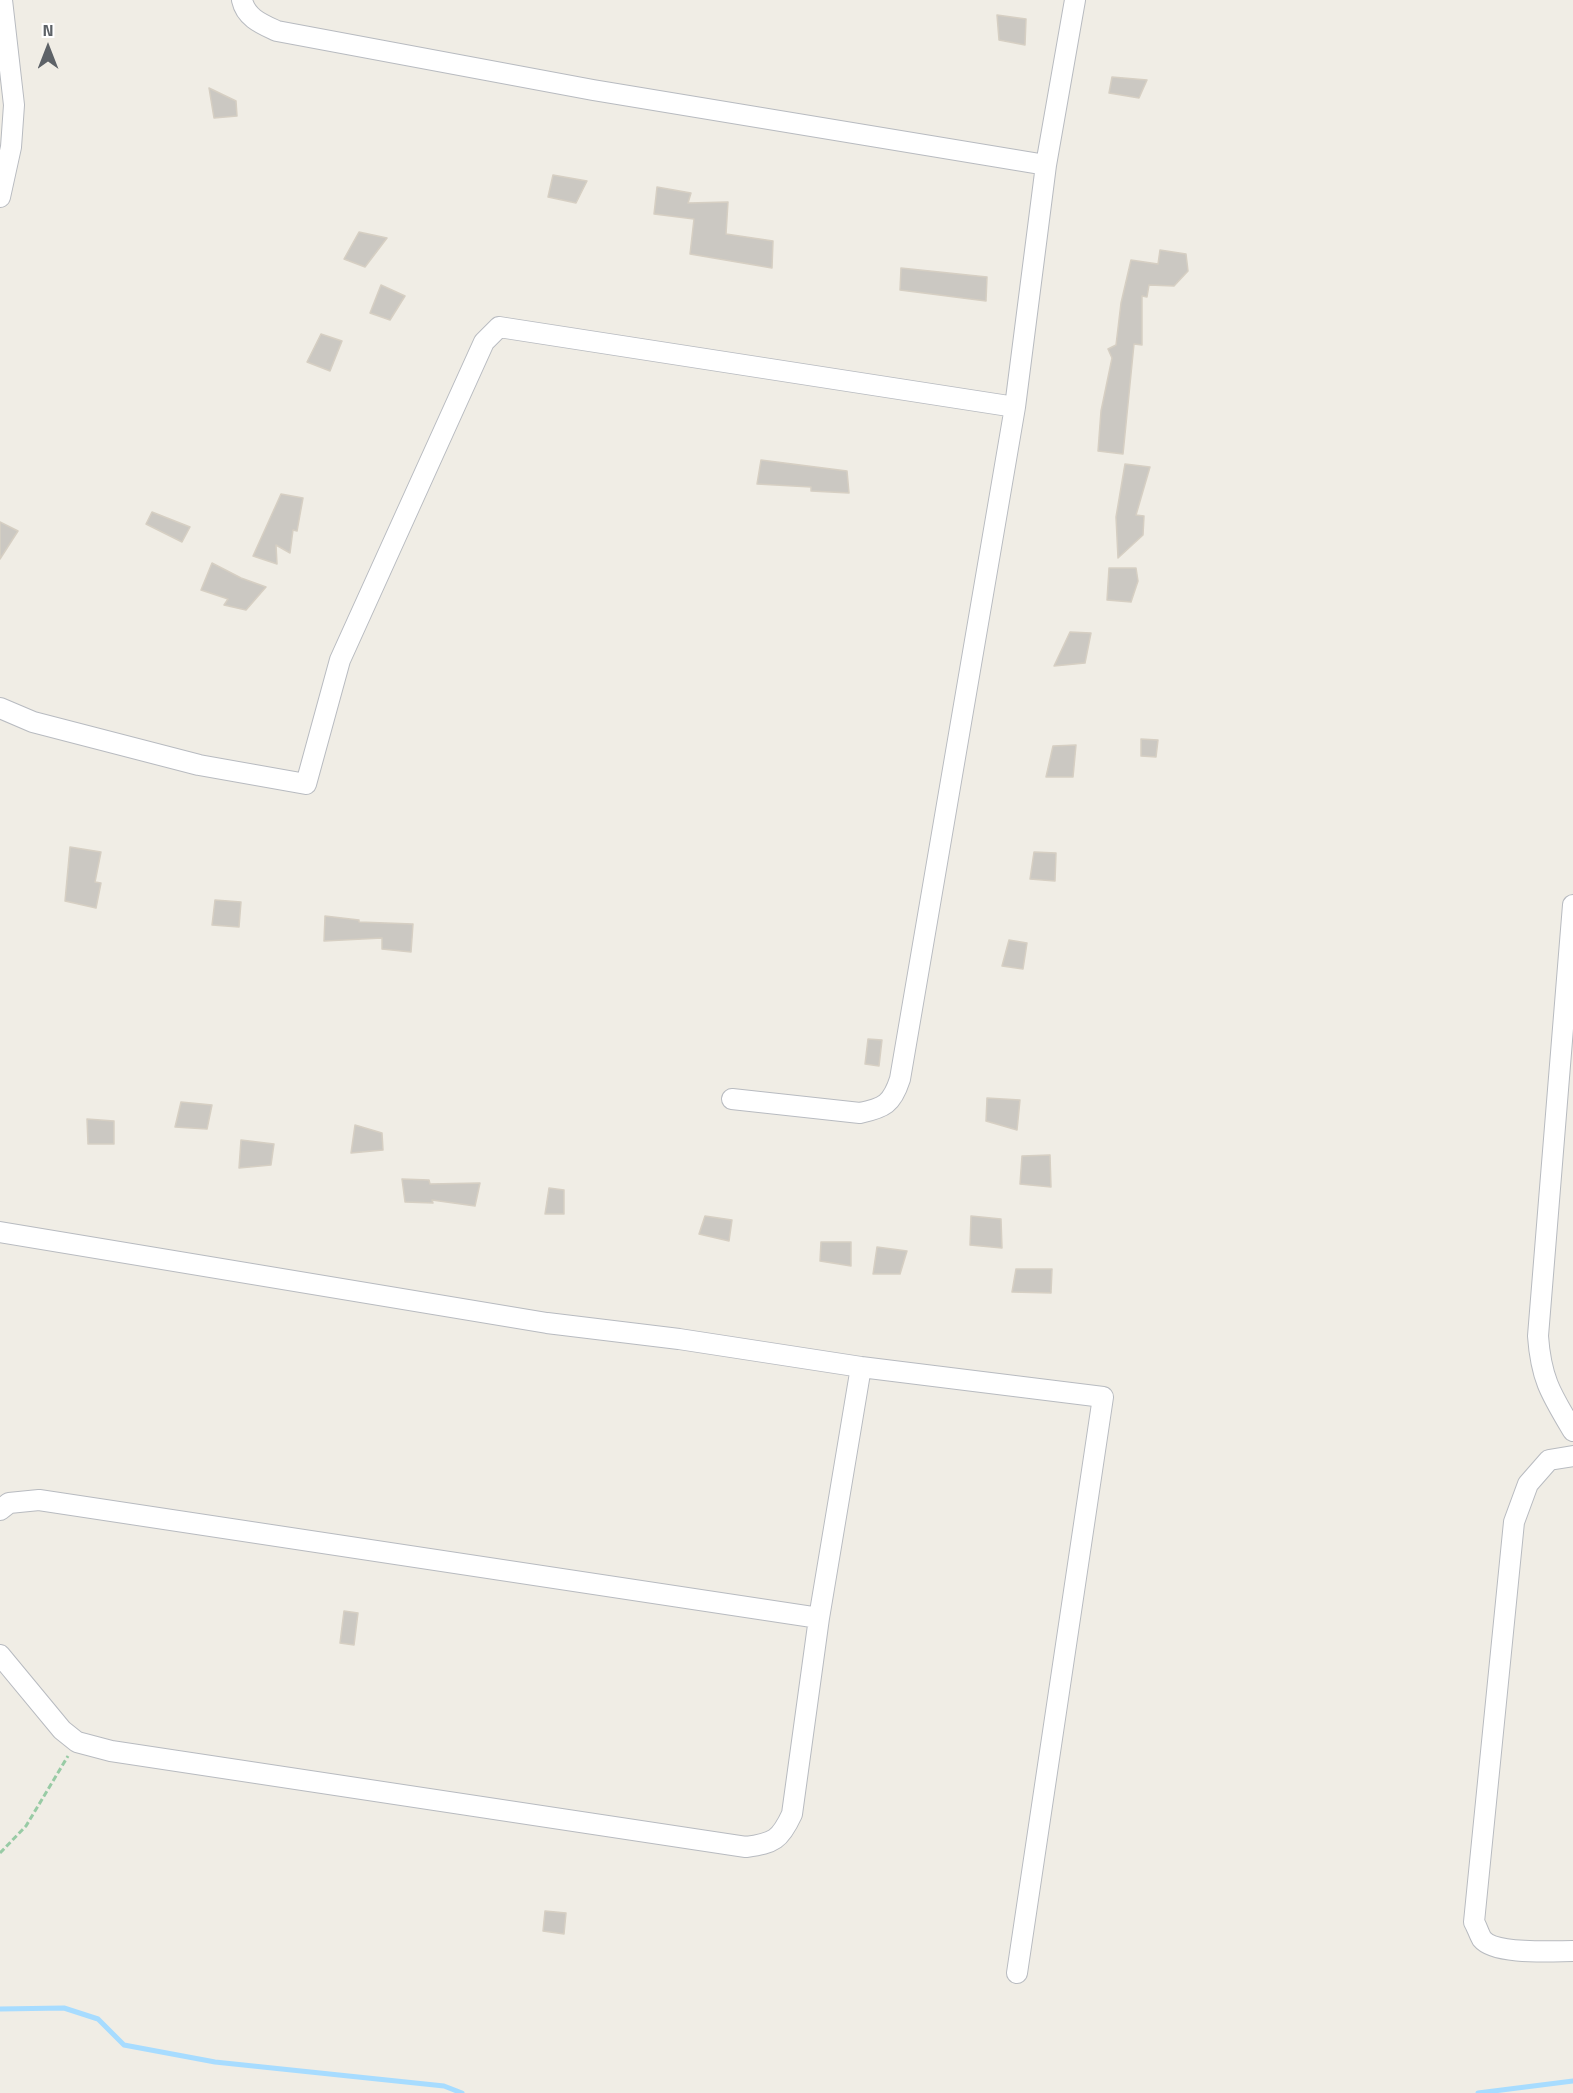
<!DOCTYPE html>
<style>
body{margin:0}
#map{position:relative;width:1573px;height:2093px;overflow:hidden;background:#f0ede5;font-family:"Titillium Web",sans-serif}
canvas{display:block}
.north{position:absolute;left:18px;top:18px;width:60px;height:60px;-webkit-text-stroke:4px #fff;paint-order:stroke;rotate:0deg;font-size:16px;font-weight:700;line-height:24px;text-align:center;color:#5d6267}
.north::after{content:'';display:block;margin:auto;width:21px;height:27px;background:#5d6267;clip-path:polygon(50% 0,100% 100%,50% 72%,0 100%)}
</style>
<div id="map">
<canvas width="1573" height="2093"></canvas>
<div class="north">N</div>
</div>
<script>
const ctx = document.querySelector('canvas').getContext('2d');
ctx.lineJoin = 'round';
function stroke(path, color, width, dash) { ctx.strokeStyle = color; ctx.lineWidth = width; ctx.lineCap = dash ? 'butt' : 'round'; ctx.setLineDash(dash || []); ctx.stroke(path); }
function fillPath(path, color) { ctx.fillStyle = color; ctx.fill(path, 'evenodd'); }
const stream = new Path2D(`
 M0,2009l64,-1 34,11 26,26 91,17 229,24 18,7
 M1478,2093l95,-12`);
const building = new Path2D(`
 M997,15l29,4 -1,26 -26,-5z
 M1112,77l35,3 -8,18 -30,-5z
 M209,88l27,13 1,15 -23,2z
 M553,175l34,6 -11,22 -28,-6z
 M657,187l34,6 -3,10 40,-1 -2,32 47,7 -1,27 -82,-14 4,-35 -40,-5z
 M359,232l28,6 -22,29 -21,-8z
 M1160,250l26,4 2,17 -14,15 -25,-1 -2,12 -5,-1v49l-8,-1 -11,110 -25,-3 3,-40 11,-53 -4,-9 8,-4 5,-42 10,-43 27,4z
 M901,268l86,9 -1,24 -86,-11z
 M381,285l24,11 -15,24 -20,-7z
 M321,334l21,7 -12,30 -23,-9z
 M761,460l86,11 2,22 -38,-2v-4l-54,-3z
 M1125,464l25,3 -14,48 8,1 -1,19 -25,23 -2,-41z
 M281,494l22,4 -6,33 -4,-1 -3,23 -14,-8 1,19 -24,-8z
 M152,512l38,15 -8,15 -36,-18z
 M0,522l18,9 -18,28z
 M212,563l29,15 25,9 -20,23 -22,-5 4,-6 -27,-9z
 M1109,568h27l2,13 -7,21 -24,-2z
 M1070,632l21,1 -6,30 -31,3z
 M1141,739l17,1 -2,17 -15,-1z
 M1076,745l-3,32h-27l7,-31z
 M70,847l31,5 -6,30 6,1 -5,25 -31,-7z
 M1034,852l22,1 -1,28 -25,-2z
 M215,900l26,2 -2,25 -27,-2z
 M325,916l34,4v2l54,2 -2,28 -29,-3v-11l-58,3z
 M1009,940l18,3 -4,26 -21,-3z
 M868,1039l14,1 -3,26 -14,-2z
 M987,1098l33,2 -3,30 -31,-9z
 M181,1102l31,3 -5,24 -32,-2z
 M87,1119l27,2v23h-26z
 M355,1125l27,8 1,17 -32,3z
 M241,1140l33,4 -3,21 -32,3z
 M1050,1155l1,32 -31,-3 2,-28z
 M402,1179l27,1 1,4 50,-1 -5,23 -43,-6 1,3 -28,-1z
 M549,1188l15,2v24h-19z
 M705,1216l27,4 -3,21 -30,-7z
 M971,1216l30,3 1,29 -32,-3z
 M821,1242h30v24l-31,-5z
 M877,1247l30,4 -7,23h-27z
 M1016,1269h36l-1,24 -39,-1z
 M344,1611l14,2 -4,32 -14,-2z
 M545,1911l21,2 -2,21 -21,-3z`);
const path = new Path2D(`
 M0,1853l26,-27 42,-70`);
const street = new Path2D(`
 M242,0c4,18 20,24 35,31l316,59 453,75
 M0,197l11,-50 3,-42 -12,-105
 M0,708l33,14 166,43 107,19 34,-124 144,-318 15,-15 516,80
 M1573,905l-35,431c3,43 13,58 35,95
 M732,1099l128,14c24,-5 32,-9 40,-34l115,-672 31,-242 29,-165
 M0,1232l547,91 132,16 182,28 242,30 -86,576
 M1573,1456l-24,4 -21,24 -14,38 -40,400c3,5 5,12 8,17 13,16 71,12 91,12
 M0,1510l9,-7 30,-3 780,118
 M0,1655l62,75 15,12 34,9 635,96c28,-4 34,-7 46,-33l27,-196 42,-251`);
stroke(stream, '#a7dcff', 5);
fillPath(building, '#cbc8c2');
stroke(building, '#d6cfc3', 1.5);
stroke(street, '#b8bbc0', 22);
stroke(path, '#98cba5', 3, [6, 3]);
stroke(street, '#fff', 20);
</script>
